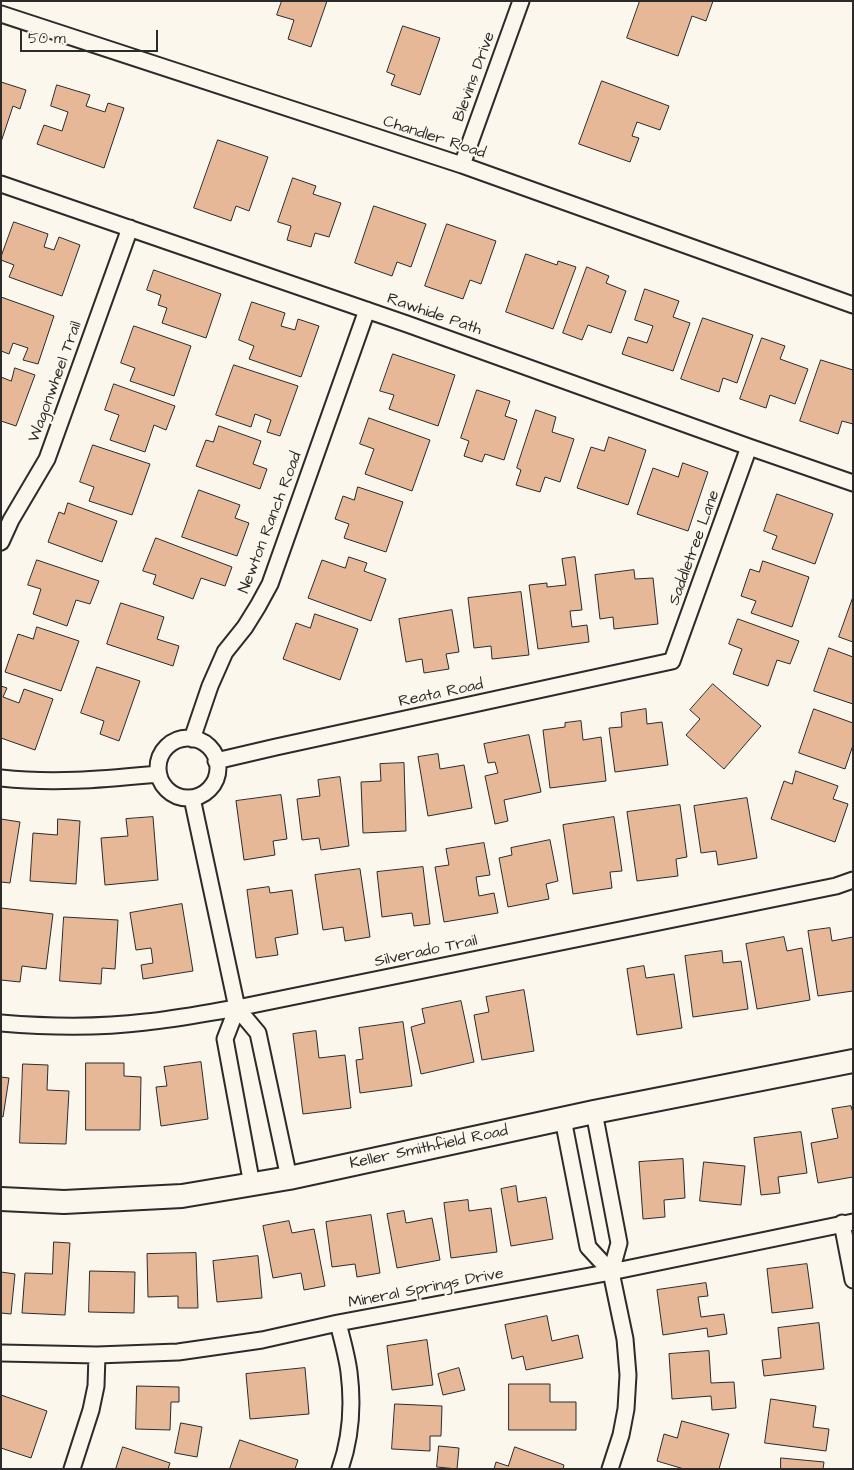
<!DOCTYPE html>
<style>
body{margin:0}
#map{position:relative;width:854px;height:1470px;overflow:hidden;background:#fbf7ec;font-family:"Architects Daughter",sans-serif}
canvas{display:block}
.frame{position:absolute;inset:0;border:2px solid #2b2b2b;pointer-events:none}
.scale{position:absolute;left:20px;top:30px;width:138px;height:22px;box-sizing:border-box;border:2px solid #2b2b2b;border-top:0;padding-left:6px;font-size:15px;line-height:18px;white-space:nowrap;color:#2b2b2b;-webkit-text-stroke:4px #fbf7ec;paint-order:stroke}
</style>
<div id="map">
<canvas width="854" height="1470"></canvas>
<div class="frame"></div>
<div class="scale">50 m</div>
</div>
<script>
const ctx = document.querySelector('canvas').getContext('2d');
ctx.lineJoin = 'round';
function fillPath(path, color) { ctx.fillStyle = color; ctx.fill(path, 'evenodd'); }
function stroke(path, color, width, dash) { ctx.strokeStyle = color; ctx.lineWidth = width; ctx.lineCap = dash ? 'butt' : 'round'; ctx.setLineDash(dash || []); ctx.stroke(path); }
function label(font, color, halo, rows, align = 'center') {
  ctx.font = font + ' "Architects Daughter",sans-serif'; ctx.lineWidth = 4; ctx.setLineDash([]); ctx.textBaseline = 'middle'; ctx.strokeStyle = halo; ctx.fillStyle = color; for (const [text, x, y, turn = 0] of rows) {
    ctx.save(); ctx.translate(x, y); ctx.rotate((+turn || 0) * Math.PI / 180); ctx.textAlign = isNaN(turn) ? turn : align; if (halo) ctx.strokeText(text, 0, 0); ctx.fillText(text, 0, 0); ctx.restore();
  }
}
const building = new Path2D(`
 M282,1h45l-16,46 -23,-8 6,-19 -17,-5z
 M640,1h73l-7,20 -14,-5 -14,40 -51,-18z
 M403,26l37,12 -20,57 -29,-10 4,-10 -8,-3z
 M602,81l67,25 -9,24 -23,-8 -5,14 7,2 -9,24 -51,-18z
 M1,82l25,8 -6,19 -7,-3 -12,36z
 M57,85l33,10 -4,11 19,6 3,-9 16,5 -20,60 -67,-24 7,-19 18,6 6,-19 -17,-6z
 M218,140l50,17 -19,54 -13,-5 -5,15 -37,-13z
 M293,178l23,8 -3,8 28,9 -12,34 -14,-4 -4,14 -24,-7 4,-14 -13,-4z
 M374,206l52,18 -15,43 -14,-5 -5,14 -37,-13z
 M14,222l34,12 -4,13 10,3 5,-13 21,8 -18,51 -53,-19 5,-12 -13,-5v-3z
 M447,224l49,17 -15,43 -11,-4 -7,19 -38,-13z
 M526,254l31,11 1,-4 18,6 -23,62 -47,-17z
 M587,267l22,9 -3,7 20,8 -15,42 -23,-8 -6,15 -19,-7z
 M154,270l67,24 -15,44 -44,-15 5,-15 -9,-3 3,-10 -14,-5z
 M645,289l34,12 -6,16 17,6 -17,48 -51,-17 6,-17 19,6 6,-17 -18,-6z
 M1,297l53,19 -16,48 -15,-4 5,-12 -15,-5 -4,11 -8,-3z
 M252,302l33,11 -4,13 14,4 3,-11 21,7 -18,51 -52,-18 5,-13 -15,-6z
 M703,318l50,17 -16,48 -14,-5 -4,14 -38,-13z
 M134,326l57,20 -17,50 -44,-15 5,-13 -14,-5z
 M762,338l23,8 -5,13 28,10 -13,35 -25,-9 -4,13 -26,-9z
 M393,354l62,21 -17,51 -49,-17 5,-14 -14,-4z
 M821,360l32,10v54l-11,-3 -4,13 -38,-13z
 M234,365l64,21 -18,50 -13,-4 4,-12 -16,-6 -4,13 -35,-12z
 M15,368l20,7 -19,51 -15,-5v-44l10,4z
 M114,384l61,22 -9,24 -12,-5 -9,27 -35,-12 9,-25 -14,-5z
 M477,390l33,11 -5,15 12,4 -13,40 -19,-6 -3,8 -18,-6 5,-15 -8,-3z
 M536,410l20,7 -4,15 22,7 -14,43 -15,-5 -5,15 -24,-7 5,-15 -4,-2z
 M369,418l61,22 -18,51 -47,-17 9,-25 -14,-5z
 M219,426l42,15 -8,23 14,5 -7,20 -64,-23 10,-26 7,2z
 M609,437l37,13 -18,55 -51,-17 14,-41 13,4z
 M93,445l57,19 -18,51 -43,-14 5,-14 -14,-5z
 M683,463l25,9 -20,59 -51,-17 16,-46 25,9z
 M358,487l45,15 -17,50 -42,-14 5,-14 -14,-5 8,-23 11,4z
 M199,490l41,15 -5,13 14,5 -12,33 -55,-19z
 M777,494l56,20 -18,50 -43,-15 5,-13 -13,-5z
 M68,503l49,18 -15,41 -54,-20 11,-30 5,2z
 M156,538l76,29 -7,19 -24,-8 -8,21 -40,-15 3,-9 -13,-4z
 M349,557l18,6 -3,8 22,8 -15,42 -63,-23 14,-38 23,8z
 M575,557l7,53 -12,1 2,16 15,-2 2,17 -51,7 -9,-64 18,-2v4l19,-2 -4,-26z
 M37,560l62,21 -9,23 -14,-4 -9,26 -34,-12 8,-25 -13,-4z
 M763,561l46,16 -17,50 -41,-14 5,-12 -15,-5 9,-27 9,3z
 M634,570l1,9 18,-1 5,46 -44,5 -1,-12 -13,2 -5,-44z
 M521,592l8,63 -37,4 -1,-13 -17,2 -6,-50z
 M853,597v45l-14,-5z
 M121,603l43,14 -7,22 22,7 -6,20 -66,-22z
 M452,610l7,42 -13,2 3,15 -25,4 -2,-14 -16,3 -7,-43z
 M315,614l43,15 -18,51 -57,-21 13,-36 14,5z
 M738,619l61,22 -9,23 -13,-4 -9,26 -35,-12 9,-25 -13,-5z
 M37,627l42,14 -18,50 -56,-19 13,-38 15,5z
 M829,648l24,9v47l-39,-13z
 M97,667l43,14 -21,60 -19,-7 4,-13 -23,-8z
 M713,684l48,42 -37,43 -38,-34 14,-16 -10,-9z
 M1,686l6,2 -4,9 16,6 5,-14 29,10 -18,51 -34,-12z
 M646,709l1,15 15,-2 6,43 -53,7 -6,-44 13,-1 -1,-14z
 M814,709l39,14v22l-8,24 -46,-16z
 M581,721l2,19 18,-3 5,44 -56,7 -7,-58 22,-3v-4z
 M529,735l12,57 -37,8 4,21 -13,3 -10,-48 13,-3 -3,-11 -7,1 -4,-19z
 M438,754l2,15 24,-4 8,43 -44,8 -10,-59z
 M404,763l2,68 -43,2 -2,-51 20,-1 -1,-17z
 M796,771l42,15 -5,13 15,5 -13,38 -64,-23 13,-38 8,3z
 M340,777l9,69 -28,4 -2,-12 -17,2 -5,-41 23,-3 -2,-16z
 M281,795l6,44 -14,2 2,14 -31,5 -8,-59z
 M747,798l10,60 -39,7 -2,-14 -15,2 -7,-47z
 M680,805l7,52 -11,2 2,17 -41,5 -10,-69z
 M153,817l5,63 -53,5 -4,-47 27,-2 -2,-17z
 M614,817l8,54 -12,1 2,16 -39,6 -10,-69z
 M1,819l19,3 -10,61 -9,-1z
 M58,819l22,2 -4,63 -46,-3 3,-48 24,2z
 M550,840l8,41 -12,3 3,15 -41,8 -9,-49 13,-3 -1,-7z
 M484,843l6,32 -14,2 3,19 15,-3 4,20 -54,9 -9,-55 14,-2 -3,-16z
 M423,867l7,57 -16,2 -2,-13 -30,4 -5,-45z
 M360,869l10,68 -25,4 -2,-14 -20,3 -8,-55z
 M269,887l1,6 22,-3 6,44 -23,4 3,17 -22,3 -9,-68z
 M182,904l11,67 -50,8 -2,-14 12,-2 -2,-15 -15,2 -6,-37z
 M1,908l52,6 -7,55 -24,-3 -2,16 -19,-2z
 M64,917l54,3 -3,49 -13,-1 -1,16 -41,-3z
 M830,928l2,13 21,-4v54l-35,5 -10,-65z
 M784,937l3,14 15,-3 8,52 -53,9 -11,-65z
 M722,951l1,12 18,-2 7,48 -55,8 -8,-61z
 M644,966l2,12 28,-4 8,54 -45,7 -10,-66z
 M524,990l10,61 -52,9 -8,-45 15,-3 -3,-15z
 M461,1001l13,61 -53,12 -10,-47 14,-4 -3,-14z
 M403,1022l9,64 -52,7 -4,-33 7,-1 -4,-31z
 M316,1031l3,27 26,-3 6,53 -48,6 -10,-80z
 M201,1062l7,57 -47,7 -5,-39 11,-1 -3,-19z
 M86,1063h38v13l17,1 -1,53h-54z
 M23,1064l25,1 -1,25 22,1 -3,53 -46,-1z
 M1,1077l8,1 -6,39 -2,-1z
 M851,1106l2,7v64l-35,6 -7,-40 27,-5 -6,-29z
 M801,1132l6,41 -29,4 2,16 -19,2 -7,-57z
 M683,1159l2,39 -21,2 1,17 -22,2 -4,-57z
 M704,1162l41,4 -4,39 -41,-4z
 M516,1186l2,16 28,-5 7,42 -42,7 -10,-57z
 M468,1200l1,11 22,-3 6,44 -46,6 -7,-55z
 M404,1211l2,12 26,-5 8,42 -43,8 -10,-54z
 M371,1215l9,58 -23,4 -2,-13 -23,3 -6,-45z
 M289,1221l3,12 22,-4 11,57 -21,4 -3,-17 -28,5 -10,-52z
 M54,1242l16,1 -5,72 -43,-2 3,-40 27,1z
 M196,1253l2,55h-20v-12l-30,1 -1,-43z
 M258,1256l4,42 -45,4 -4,-41z
 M807,1264l6,44 -41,5 -5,-44z
 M90,1271l45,1 -1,41 -45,-1z
 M1,1272l14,2 -4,40 -10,-1z
 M706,1283l2,13 -10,1 3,20 23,-3 3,20 -19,3 -1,-9 -44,7 -6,-45z
 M547,1316l5,25 26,-6 5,23 -57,12 -3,-14 -11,3 -7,-34z
 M819,1323l5,46 -60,7 -2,-16 19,-2 -3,-30z
 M427,1340l6,45 -41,5 -5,-44z
 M709,1351l2,32 23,-1 2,26 -24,2 -1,-14 -39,3 -3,-45z
 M305,1368l4,46 -59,5 -4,-45z
 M459,1368l6,22 -22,5 -5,-21z
 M509,1384h41v18h26v28h-67z
 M137,1386l42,1v15h-8l-1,28 -34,-1z
 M1,1395l46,16 -16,47 -30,-10z
 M771,1399l45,7 -3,21 16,2 -3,22 -61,-8z
 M395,1404l47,2 -1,30h-11v15l-38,-2z
 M682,1421l47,13 -10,35h-35l-27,-8 7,-27 13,4z
 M181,1423l21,4 -5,30 -22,-4z
 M240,1440l58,20 -3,9h-65z
 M439,1446l20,2 -2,21 -20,-2z
 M123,1447l47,16 -2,6h-52z
 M515,1447l49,18 -1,4h-69l2,-7 12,4z
 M781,1458l43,4 -1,7h-42z`);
const street = new Path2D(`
 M1,14l461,151 391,140
 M462,165l59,-164
 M1,184l406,140 342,123 104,36
 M1,542l10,-22 36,-61 83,-231
 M158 768a30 30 0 1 1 60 0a30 30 0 1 1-60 0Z
 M192,739l18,-53 15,-34 20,-25 13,-21 12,-22 97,-274
 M216,761l60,-14 396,-86 77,-214
 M1,778c55,6 103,1 157,-4
 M192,798l45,210 21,25 31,145
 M237,1008l-12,31 27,146
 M1,1023c48,4 97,5 145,-1 30,-3 60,-9 91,-14l599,-122 17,-6
 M594,1112l25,131 -8,29 14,67 3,36 -2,34 -5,26 -11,34
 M563,1119l25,128 23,25
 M842,1223l11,57
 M338,1323c4,16 9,33 11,49 4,32 2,66 -9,97
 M1,1353l96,2 81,-3 84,-12 76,-17 273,-51 242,-50
 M72,1469l19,-59 5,-24 1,-31`);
const secondary = new Path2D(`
 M1,1199l63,3 118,-6 107,-18 305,-66 259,-51`);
const streetNames = [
 ["Blevins Drive",475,77,-70],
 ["Chandler Road",434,138,18],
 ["Rawhide Path",434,315,19],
 ["Wagonwheel Trail",56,382,-70],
 ["Newton Ranch Road",271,523,-69],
 ["Saddletree Lane",695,548,-70],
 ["Reata Road",441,694,-12],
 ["Silverado Trail",426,952,-12],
 ["Keller Smithfield Road",429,1148,-12],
 ["Mineral Springs Drive",426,1289,-11]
];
fillPath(building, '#e7b898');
stroke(building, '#2b2b2b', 1);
stroke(street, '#2b2b2b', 19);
stroke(secondary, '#2b2b2b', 26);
stroke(street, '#fbf7ec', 15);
stroke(secondary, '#fbf7ec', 22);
label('16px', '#2b2b2b', '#fbf7ec', streetNames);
</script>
